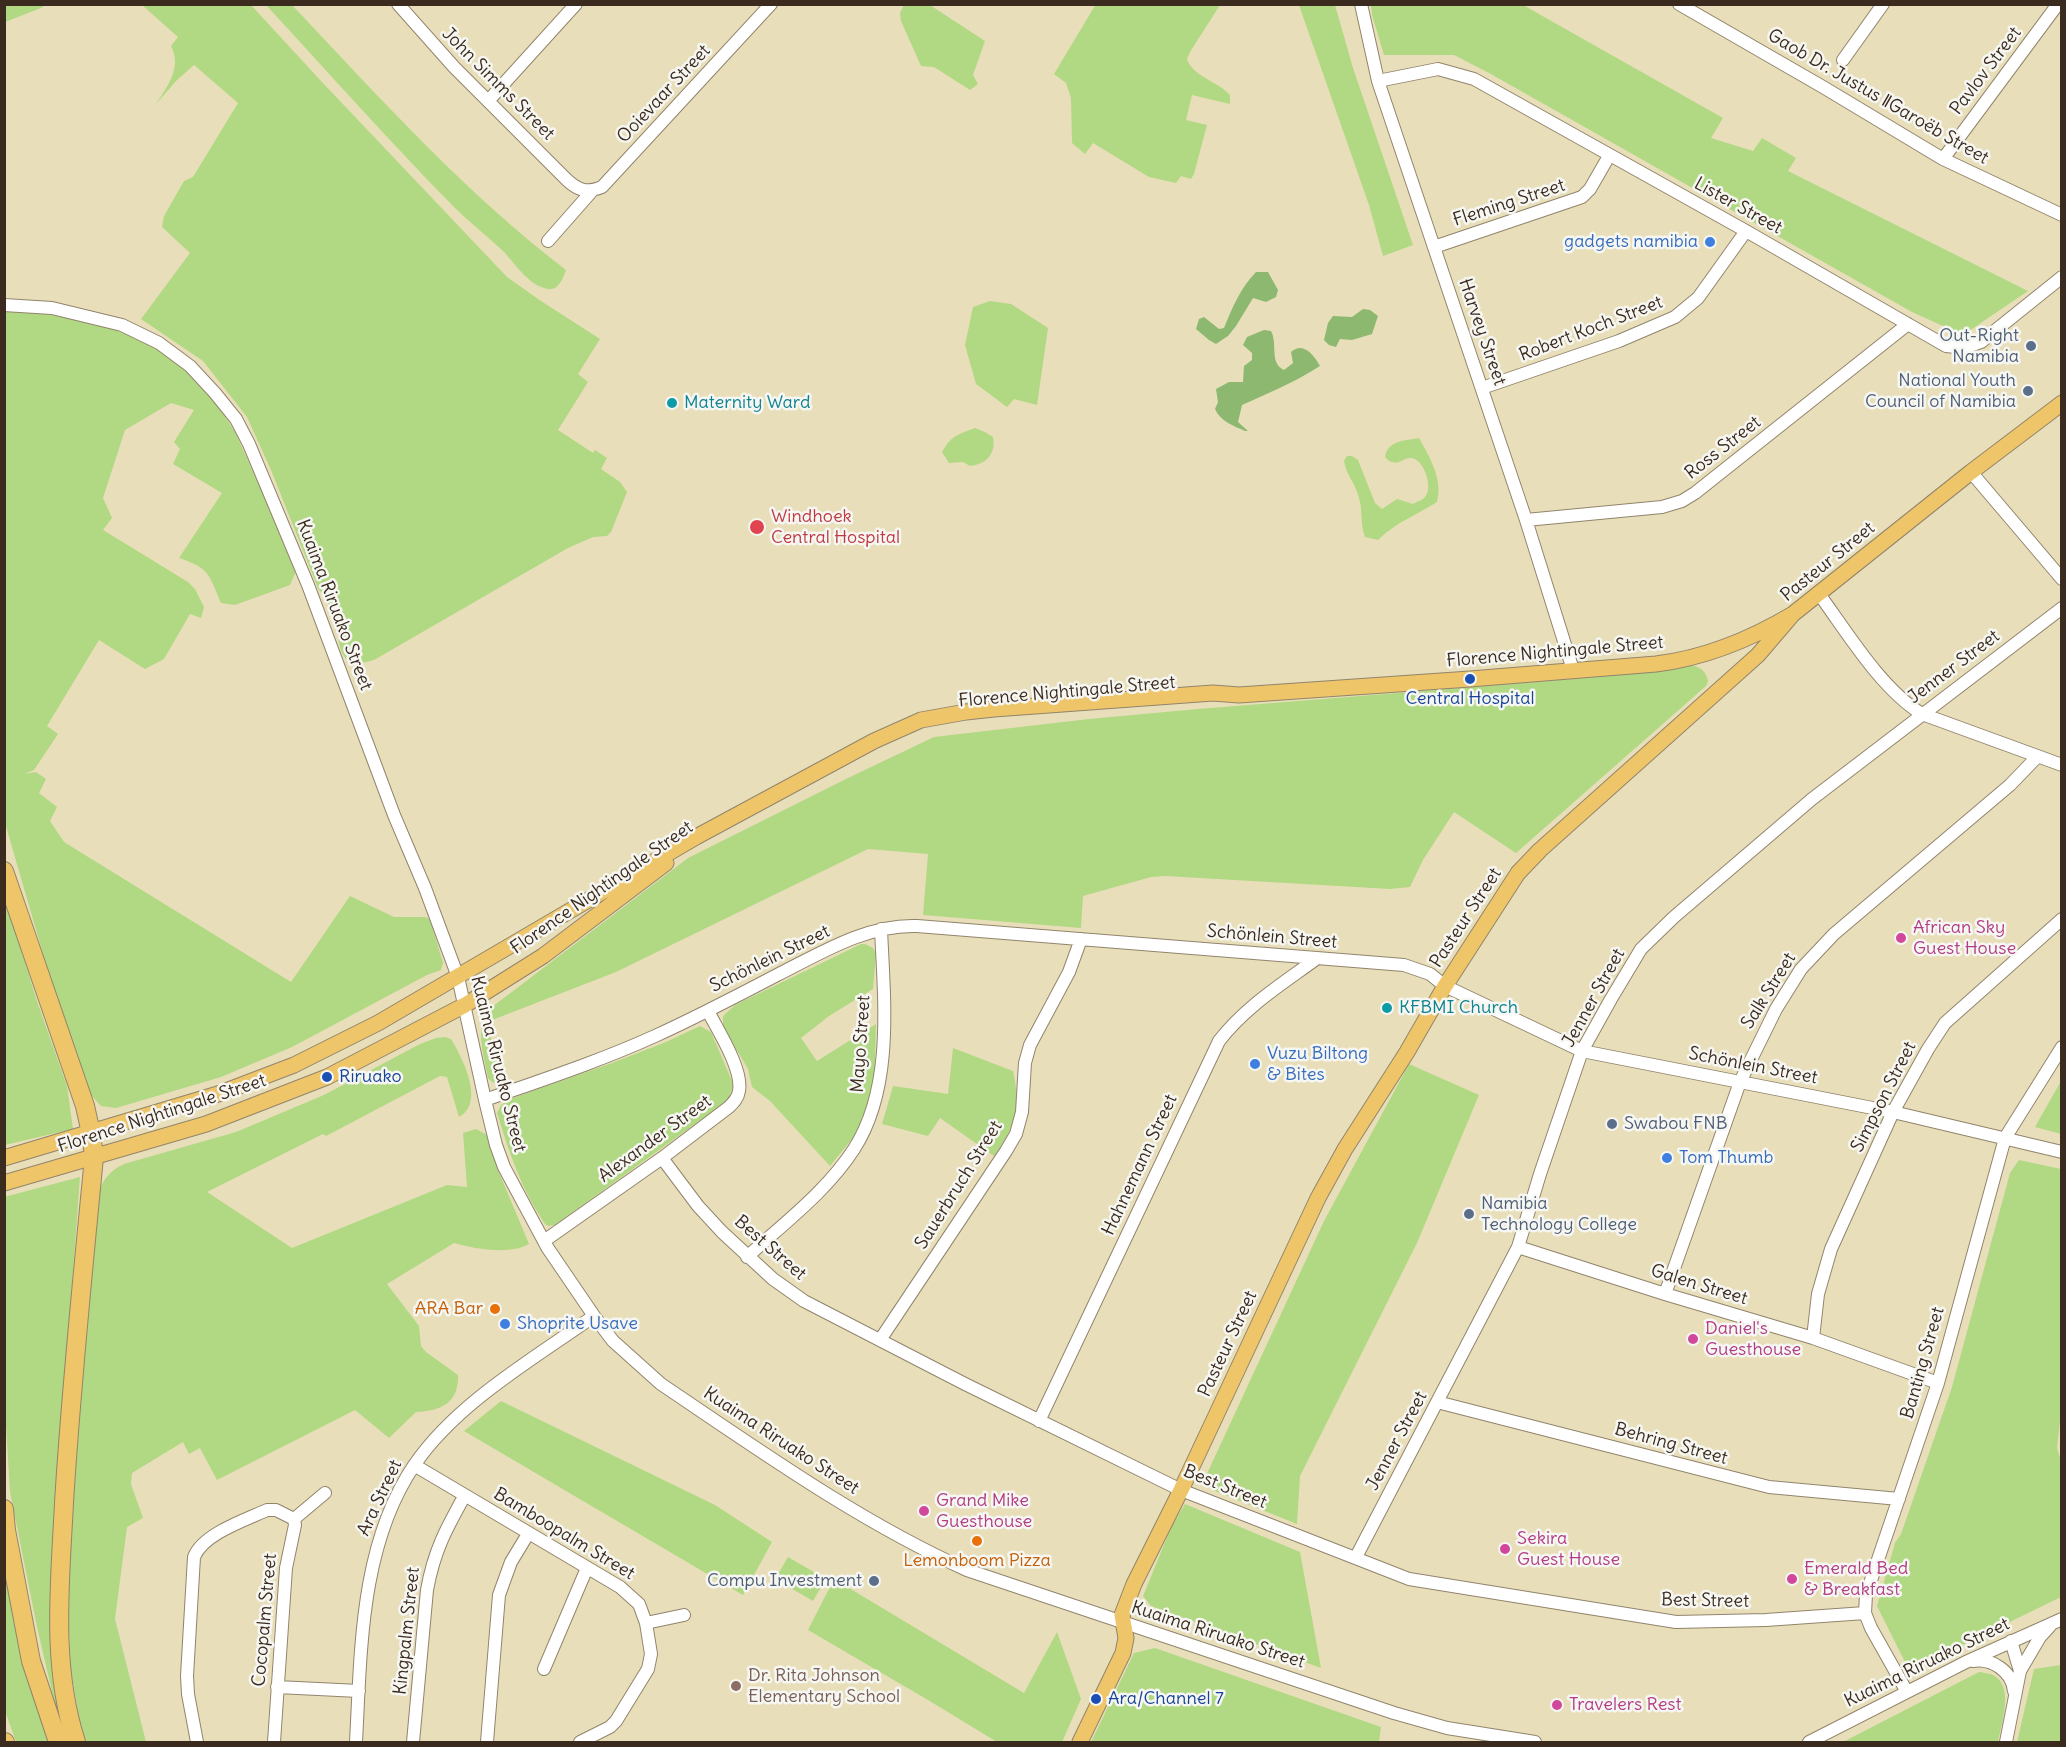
<!DOCTYPE html>
<meta charset="utf-8">
<style>
body{margin:0}
#map{position:relative;width:2066px;height:1747px;overflow:hidden;background:#e8dfba;font-family:Delius,sans-serif}
canvas{display:block}
.frame{position:absolute;inset:0;border:6px solid #3b2a1e;pointer-events:none}
</style>
<div id="map">
<canvas width="2066" height="1747"></canvas>
<div class="frame"></div>
</div>
<script>
const ctx = document.querySelector('canvas').getContext('2d');
ctx.lineJoin = 'round';
function fillPath(path, color) { ctx.fillStyle = color; ctx.fill(path, 'evenodd'); }
function stroke(path, color, width, dash) { ctx.strokeStyle = color; ctx.lineWidth = width; ctx.lineCap = dash ? 'butt' : 'round'; ctx.setLineDash(dash || []); ctx.stroke(path); }
function label(font, color, halo, rows, align = 'center') {
  ctx.font = font + ' Delius,sans-serif'; ctx.lineWidth = 5; ctx.setLineDash([]); ctx.textBaseline = 'middle'; ctx.strokeStyle = halo; ctx.fillStyle = color; for (const [text, x, y, turn = 0] of rows) {
    ctx.save(); ctx.translate(x, y); ctx.rotate((+turn || 0) * Math.PI / 180); ctx.textAlign = isNaN(turn) ? turn : align; if (halo) ctx.strokeText(text, 0, 0); ctx.fillText(text, 0, 0); ctx.restore();
  }
}
const green = new Path2D(`
 M5,4h40v1l-4,3 -36,14z
 M1096,4l124,1 -30,47 -3,7c5,17 32,23 43,36v9l-38,-9 -6,25 21,5 -13,49 -3,5 -10,-3 -5,7 -27,-6 -56,-34 -8,11 -13,-11 -1,-45 -5,-15 -12,-9z
 M142,5h109l70,76 186,196 34,24 59,38 -22,35 10,8 -30,48 35,23 2,-3 12,8 -6,11 19,13 7,10 -16,40 -4,4 -14,1 -25,11 -194,112c-39,13 -33,-18 -39,-43 -4,-11 -10,-19 -17,-29l-47,-118 -24,-53 -44,-56 -62,-42 49,-66 -28,-26 2,-11 20,-35 9,-4 45,-74 -44,-38 -18,16 -20,23c12,-18 26,-37 15,-58l7,-9z
 M266,5h26c87,92 173,188 274,265 -3,8 -7,20 -17,19 -19,-2 -33,-24 -45,-37 -17,-16 -35,-30 -51,-46 -64,-65 -125,-134 -187,-201z
 M904,5h26l55,36 -12,34 5,9 -8,6 -36,-23 -13,-1 -20,-45 -1,-8z
 M1299,5h36l18,63 60,177 -30,11 -14,-51z
 M1371,5h152l200,113 -12,20 42,13 9,-13 34,20 -8,13 240,120 -65,44 -51,-23 -423,-239 -35,-18h-70l-12,-40z
 M990,301l21,3 37,24 -11,77 -23,-6 -7,8 -31,-23 -11,-39 8,-38z
 M5,311c61,2 124,15 174,53 23,17 41,44 56,68l62,137 -7,16 -55,20 -14,-2c-12,-28 -11,-35 -42,-45l43,-65 -49,-29 7,-15 -6,-7 20,-32 -23,-7 -46,27 -22,68 9,20 -9,12 85,52 7,7 9,18 -3,11 -11,-4 -26,45 -19,10 -46,-29 -52,86 11,8 -24,36 -10,4 12,-2 10,7 -7,14 18,14 -7,14 14,21 227,140 59,-86 44,21h31l5,2 13,44 -2,7 -14,5 -135,72 -71,30 -105,31 -15,-2 -10,-11 -24,-63 -19,-61 -43,-148z
 M975,428l10,4 8,5c3,18 -7,27 -23,29l-7,-4 -14,1 -7,-11c10,-17 15,-17 33,-24z
 M1419,438c11,20 24,41 18,64 -22,14 -39,19 -59,38l-13,-3c-5,-13 -2,-26 -6,-39 -3,-14 -13,-23 -15,-37l3,-5h5l6,4 17,43 7,6 15,-10 16,5c3,-2 10,-4 12,-7 8,-9 0,-33 -10,-38 -12,-5 -17,12 -30,-2 3,-17 19,-16 34,-19z
 M1691,665c9,2 15,6 17,16l-2,5 -190,167 -62,-41 -31,48 -13,27 -20,2 -225,-13 -14,1 -68,19 -2,32 -158,-13 5,-61 -60,-5 -252,123 -129,50 9,37 10,16 2,7 -6,4 -10,-4 -4,-4c-4,-22 -15,-55 4,-71l196,-149 160,-80 86,-41 155,-18 109,-10 399,-32 67,-7z
 M4,895l33,106 30,85 6,43 -68,16z
 M861,944h4l8,4 3,6 -3,35 -44,27 -28,22 16,23 59,-37 -2,69 -18,41 -26,32 -60,-65 -18,-14 -4,-18 -25,-42v-11l12,-11z
 M700,1026l11,6 21,49 1,6 -6,14 -172,124 -7,1 -3,-2c-23,-33 -36,-72 -48,-111l4,-8 9,-6 102,-36 54,-21z
 M445,1037l6,2c11,18 35,64 8,78l-12,-40 -7,-1 -114,60 -3,-2 -116,58 85,56 155,-63 20,2 -4,-54 13,-4 11,6 11,35 31,74c-18,11 -55,5 -75,-1l-67,41 32,42 2,20 5,6 32,23c1,28 -17,36 -42,37l-27,26 -34,-28 -138,70 -17,-32 -11,6 -6,-12 -51,31 -1,11 12,34 -16,9 -12,92 31,123h-63l-12,-72 -4,-76 5,-110 25,-289c6,-15 12,-24 27,-31l112,-32 88,-37 96,-51 16,-6z
 M953,1048l60,23c8,36 3,55 -19,85l-54,-38 -12,18 -46,-12 11,-38 55,8z
 M1409,1064l70,31 -62,148 -117,233 -3,48 -87,-35 -5,-11 119,-257z
 M2061,1081v53l-26,-7z
 M2019,1160l42,9 1,234 -5,45 5,16 -1,133 -146,71 -10,-6 -28,-56 18,-63 6,-9 51,-147 58,-214z
 M80,1177l-24,324 6,208h-6l-19,-82 -27,-135 -5,-83 -1,-212z
 M501,1401l214,104 57,37 -29,53 -279,-164z
 M1185,1504l115,48 21,116 -170,-62 -8,-10 29,-71z
 M788,1557l38,22 -13,22 -38,-22z
 M4,1568l23,110 21,64h-32l-11,-31z
 M834,1579l190,114 33,-61 24,67 -19,43h-65l-69,-42 -120,-70z
 M1155,1648l226,79 -2,15h-288l43,-89z
 M2061,1665v77h-44l17,-73z
 M1979,1672c4,1 10,1 14,3 22,11 8,49 5,67h-155z`);
const forest = new Path2D(`
 M1256,272h12l10,18 -2,7 -10,5 -13,-4 -17,28 -8,10 -12,8 -7,-4 -13,-11 3,-10 5,-2 15,12 5,-1c8,-20 17,-41 32,-56z
 M1363,309l7,1 8,6 -6,18 -20,6 -12,-1 -4,8 -7,-2 -5,-5 4,-17 5,-7 19,1z
 M1264,330l7,1c7,13 -2,32 13,39l9,-7 -2,-11c12,-11 23,3 29,14 -25,16 -51,27 -78,39l-4,17 10,9h-3c-11,-5 -25,-10 -30,-22l3,-7 -2,-13 13,-7h14l1,-16 8,-6v-7l-9,-8 4,-8z`);
const minor = new Path2D(`
 M398,4l56,63 113,113c12,11 20,13 35,7l169,-183
 M1361,4l17,77 148,439 47,150
 M1679,4l144,83 120,72 119,56
 M1843,60l40,-56
 M1378,81l60,-12 36,10 272,152 200,115 19,2 16,-6 81,-65
 M489,100l87,-96
 M1943,159l115,-155
 M548,241l44,-50
 M1434,247l148,-50 8,-8 19,-33
 M4,305l48,3 70,17 37,18 31,23 25,27 21,26 13,25 59,141 86,230 31,73 33,89 27,123 11,45 8,22 43,80 47,69 19,25 48,43c98,66 199,138 306,186l427,143 53,15 88,14
 M1482,388l137,-47 56,-24 23,-19 48,-67
 M1971,472l91,107
 M1526,520l136,-13 20,-6 13,-8 213,-169
 M1819,594c28,38 62,95 103,120l140,51
 M485,1100c57,-20 115,-39 170,-64 42,-19 82,-40 122,-61 44,-22 90,-51 140,-49l487,39 26,9 15,12 137,65 311,61 169,40
 M662,1158l36,48 24,26 51,47 31,22 161,83 216,106 228,89 267,43 90,-2 99,-7
 M544,1241l118,-83 67,-51c5,-5 9,-9 10,-16 4,-22 -21,-60 -31,-80
 M1518,1247l147,47 148,44 125,45
 M747,1257c37,-34 80,-66 107,-108 40,-62 30,-149 27,-220
 M1665,1294l75,-212 36,-73 25,-40 33,-35 176,-149 27,-28
 M1813,1338l5,-44 13,-45 62,-137 35,-63 17,-26 117,-104
 M880,1340l126,-189 10,-17 6,-22 3,-49 5,-18 39,-73 12,-33
 M1437,1402l332,85 130,12
 M1039,1421l180,-380c26,-34 63,-57 97,-82
 M414,1465l206,122 19,17 7,19 5,31 -3,15 -32,52 -6,6 -30,15
 M294,1519l31,-26
 M1356,1557l162,-310 22,-73 42,-123 29,-52 30,-50 33,-32 138,-118 250,-191
 M646,1623l38,-8
 M1973,1661c20,-3 39,11 41,30
 M544,1669l43,-101
 M2020,1671l20,-34 10,-11
 M277,1687l82,4
 M1907,1692l-36,-64 -6,-15 1,-18 72,-212 67,-245 57,-91
 M197,1742l-9,-48 -1,-18 7,-119c9,-23 51,-37 73,-47h9l18,9
 M274,1742l12,-174 9,-43 -1,-6
 M356,1742c5,-92 4,-198 59,-278 42,-61 118,-105 179,-148
 M413,1742l14,-152c7,-39 19,-61 38,-95
 M487,1742l12,-147 12,-33 17,-28
 M1809,1742l157,-80 96,-43
 M2006,1742l14,-71 -9,-30`);
const major = new Path2D(`
 M4,1158l214,-64 76,-29 84,-42 318,-186 178,-96 47,-21 45,-8 28,-3 219,-16 26,2 231,-16 186,-15c49,-6 95,-25 137,-50
 M4,1183l202,-59 121,-47 138,-72 78,-49 123,-93
 M1080,1742l43,-89 3,-15 -4,-23 12,-31 47,-94 137,-292 27,-49 62,-97 38,-66 73,-113 22,-23 218,-195 35,-41 178,-142 91,-69`);
const highway = new Path2D(`
 M4,871l81,235 6,27 3,24c-11,115 -23,230 -30,346 -4,80 -13,162 12,239
 M4,1509l2,21 25,131 27,81
 M4,1742h1`);
const markers = [
 [1710,242,6,"#3f7fe0"],
 [2031,346,6,"#5c6f8a"],
 [2028,391,6,"#5c6f8a"],
 [672,403,6,"#0f9aa8"],
 [757,527,8,"#e0444e"],
 [1470,679,6,"#1a4fb4"],
 [1901,938,6,"#d1479c"],
 [1387,1008,6,"#0f9aa8"],
 [1255,1064,6,"#3f7fe0"],
 [327,1077,6,"#1a4fb4"],
 [1612,1124,6,"#5c6f8a"],
 [1667,1158,6,"#3f7fe0"],
 [1469,1214,6,"#5c6f8a"],
 [495,1309,6,"#e8710a"],
 [505,1324,6,"#3f7fe0"],
 [1693,1339,6,"#d1479c"],
 [924,1511,6,"#d1479c"],
 [977,1541,6,"#e8710a"],
 [1505,1549,6,"#d1479c"],
 [1792,1579,6,"#d1479c"],
 [874,1581,6,"#5c6f8a"],
 [736,1686,6,"#8d6e63"],
 [1096,1699,6,"#1a4fb4"],
 [1557,1705,6,"#d1479c"]
];
const streetNames = [
 ["Pavlov Street",1986,71,-53],
 ["John Simms Street",498,84,45],
 ["Ooievaar Street",664,94,-47],
 ["Gaob Dr. Justus ǁGaroëb Street",1878,97,30],
 ["Fleming Street",1509,203,-18],
 ["Lister Street",1738,206,29],
 ["Robert Koch Street",1591,329,-21],
 ["Harvey Street",1482,332,71],
 ["Ross Street",1723,448,-38],
 ["Pasteur Street",1828,562,-39],
 ["Kuaima Riruako Street",334,605,69],
 ["Florence Nightingale Street",1555,652,-5],
 ["Jenner Street",1954,667,-37],
 ["Florence Nightingale Street",1067,692,-5],
 ["Florence Nightingale Street",602,888,-35],
 ["Pasteur Street",1466,918,-57],
 ["Schönlein Street",1272,937,5],
 ["Schönlein Street",770,959,-26],
 ["Salk Street",1769,991,-58],
 ["Jenner Street",1594,998,-61],
 ["Mayo Street",861,1044,-86],
 ["Kuaima Riruako Street",498,1064,76],
 ["Schönlein Street",1753,1066,11],
 ["Simpson Street",1884,1097,-63],
 ["Florence Nightingale Street",162,1114,-18],
 ["Alexander Street",655,1139,-36],
 ["Hahnemann Street",1140,1165,-65],
 ["Sauerbruch Street",959,1185,-58],
 ["Best Street",770,1248,41],
 ["Galen Street",1699,1285,17],
 ["Pasteur Street",1228,1344,-65],
 ["Banting Street",1923,1363,-74],
 ["Kuaima Riruako Street",781,1441,33],
 ["Jenner Street",1397,1441,-62],
 ["Behring Street",1671,1444,15],
 ["Best Street",1225,1487,22],
 ["Ara Street",380,1498,-65],
 ["Bamboopalm Street",564,1534,31],
 ["Best Street",1705,1601,1],
 ["Cocopalm Street",265,1620,-85],
 ["Kingpalm Street",407,1631,-84],
 ["Kuaima Riruako Street",1218,1635,18],
 ["Kuaima Riruako Street",1927,1663,-26]
];
const shopNames = [
 ["gadgets namibia",1698,242,"right"],
 ["Vuzu Biltong",1267,1054],
 ["& Bites",1267,1075],
 ["Tom Thumb",1679,1158],
 ["Shoprite Usave",517,1324]
];
const serviceNames = [
 ["Out-Right",2019,336],
 ["Namibia",2019,357],
 ["National Youth",2016,381],
 ["Council of Namibia",2016,402],
 ["Swabou FNB",1624,1124,"left"],
 ["Namibia",1481,1204,"left"],
 ["Technology College",1481,1225,"left"],
 ["Compu Investment",862,1581]
];
const cultureNames = [
 ["Maternity Ward",684,403],
 ["KFBMI Church",1399,1008]
];
const healthNames = [
 ["Windhoek",771,517],
 ["Central Hospital",771,538]
];
const transitNames = [
 ["Central Hospital",1470,699,"center"],
 ["Riruako",339,1077],
 ["Ara/Channel 7",1108,1699]
];
const hotelNames = [
 ["African Sky",1913,928],
 ["Guest House",1913,949],
 ["Daniel's",1705,1329],
 ["Guesthouse",1705,1350],
 ["Grand Mike",936,1501],
 ["Guesthouse",936,1522],
 ["Sekira",1517,1539],
 ["Guest House",1517,1560],
 ["Emerald Bed",1804,1569],
 ["& Breakfast",1804,1590],
 ["Travelers Rest",1569,1705]
];
const foodNames = [
 ["ARA Bar",483,1309],
 ["Lemonboom Pizza",977,1561,"center"]
];
const educationNames = [
 ["Dr. Rita Johnson",748,1676],
 ["Elementary School",748,1697]
];
fillPath(green, '#b1d882');
fillPath(forest, '#8cb870');
stroke(minor, '#92846c', 14);
stroke(major, '#92846c', 17);
stroke(highway, '#92846c', 20);
stroke(minor, '#fff', 12);
stroke(major, '#eec569', 15);
stroke(highway, '#eec569', 18);
for (const [x, y, r, color] of markers) { const dot = new Path2D(); dot.arc(x, y, r, 0, 2 * Math.PI); ctx.fillStyle = color; ctx.fill(dot); stroke(dot, '#f6f6f2', 2); }
label('18px', '#3b2a1e', '#f6f6f2', streetNames);
label('18px', '#366cbe', '#f6f6f2', shopNames, 'left');
label('18px', '#4e5e75', '#f6f6f2', serviceNames, 'right');
label('18px', '#0d838f', '#f6f6f2', cultureNames, 'left');
label('18px', '#be3a42', '#f6f6f2', healthNames, 'left');
label('18px', '#164399', '#f6f6f2', transitNames, 'left');
label('18px', '#b23c85', '#f6f6f2', hotelNames, 'left');
label('18px', '#c56008', '#f6f6f2', foodNames, 'right');
label('18px', '#785e54', '#f6f6f2', educationNames, 'left');
</script>
